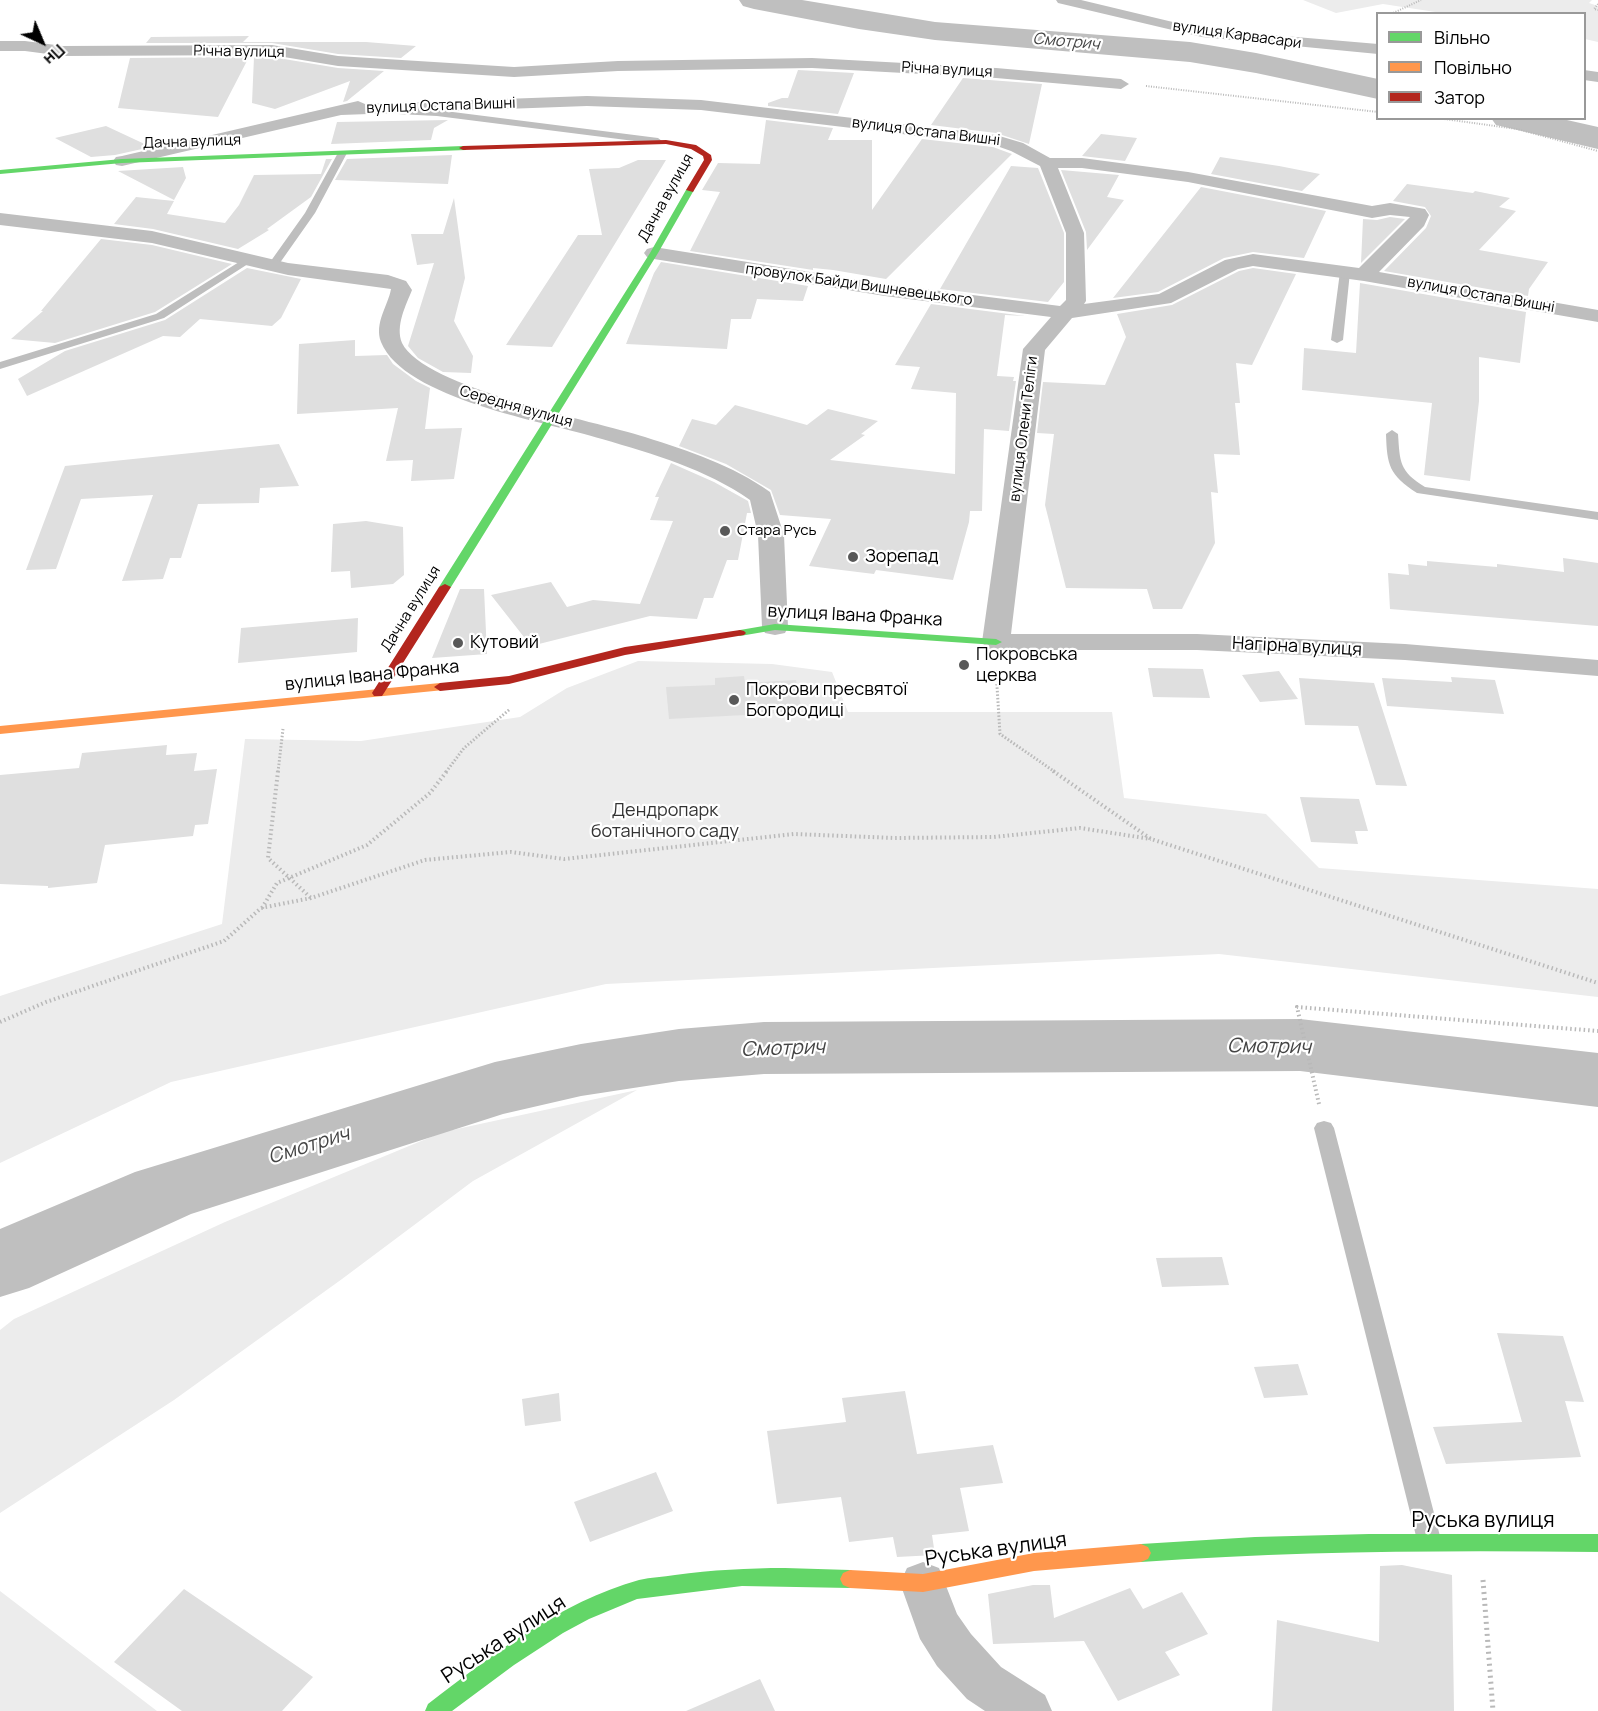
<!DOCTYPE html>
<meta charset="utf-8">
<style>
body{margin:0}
#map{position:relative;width:1598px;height:1711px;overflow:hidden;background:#fff;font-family:Manrope,sans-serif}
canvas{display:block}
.legend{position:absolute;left:1376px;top:12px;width:210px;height:108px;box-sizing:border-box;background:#fff;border:2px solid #999;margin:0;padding:8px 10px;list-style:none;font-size:18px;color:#000}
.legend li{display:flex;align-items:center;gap:12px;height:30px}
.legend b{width:30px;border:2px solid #999}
.north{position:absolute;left:12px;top:12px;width:60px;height:60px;-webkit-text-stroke:4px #fff;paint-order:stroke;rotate:136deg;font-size:16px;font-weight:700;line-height:24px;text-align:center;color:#000}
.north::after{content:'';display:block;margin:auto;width:21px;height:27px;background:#000;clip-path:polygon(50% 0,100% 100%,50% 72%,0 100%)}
</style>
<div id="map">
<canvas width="1598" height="1711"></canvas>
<ul class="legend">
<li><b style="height:8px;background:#63d668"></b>Вільно</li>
<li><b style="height:8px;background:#ff974d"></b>Повільно</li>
<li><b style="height:8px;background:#b3261e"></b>Затор</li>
</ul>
<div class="north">Пн</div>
</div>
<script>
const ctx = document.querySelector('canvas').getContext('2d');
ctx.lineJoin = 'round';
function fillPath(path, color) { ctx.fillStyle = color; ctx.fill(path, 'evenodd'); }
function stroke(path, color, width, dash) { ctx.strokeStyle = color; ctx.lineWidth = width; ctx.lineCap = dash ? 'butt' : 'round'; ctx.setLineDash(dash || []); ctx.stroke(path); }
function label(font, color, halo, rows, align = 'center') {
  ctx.font = font + ' Manrope,sans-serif'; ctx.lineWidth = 4.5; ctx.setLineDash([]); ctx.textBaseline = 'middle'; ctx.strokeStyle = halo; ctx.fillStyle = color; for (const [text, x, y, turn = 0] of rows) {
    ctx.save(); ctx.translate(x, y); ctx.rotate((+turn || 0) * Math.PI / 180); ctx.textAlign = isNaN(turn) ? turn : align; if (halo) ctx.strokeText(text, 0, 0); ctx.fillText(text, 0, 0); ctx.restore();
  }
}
const green = new Path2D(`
 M1303,0h289l-3,3 9,3v36l-13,-3 -1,-25 -142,-1 -59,-9 -47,9z
 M638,661l134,3 60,8 16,40h264l12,86 142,16 53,54 279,21v108l-379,-43 -613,30 -435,98 -171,81v-167l222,-72 23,-185 116,2 159,-24 47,-29z
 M637,1090l-164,91 -131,98 -168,121 -174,113v-183l14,-11 211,-97 218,-90z
 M0,1591l157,120h-157z`);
const river = new Path2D(`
 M739,0h63l133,22 255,20 66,11 122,26v20l-122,-26 -66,-11 -255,-22 -76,-11 -105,-20 -11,-3z
 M1491,118h67l40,9v22l-102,-24z
 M1300,1019l298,34v54l-298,-36 -536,3 -85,7 -98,15 -78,18 -312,100 -162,74 -29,9v-68l135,-57 360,-110 86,-18 98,-15 85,-7z`);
const building = new Path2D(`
 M249,36l-6,6h123l50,4 -15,12 -63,-4 -66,-11h-126l5,-6z
 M249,57l-31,60 -100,-9 12,-50z
 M254,57h18l66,11 46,3 -37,30 -4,1 7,-21 -75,28 -23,-6z
 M798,70l56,3 -16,41 -70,-8v-3l14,-5h6z
 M963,78l79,6 -13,60 -33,-11 -65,-8z
 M448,120l-14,8 -3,12 -100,4 6,-22z
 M766,120l67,8 -5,12h44v70l50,-71 71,8 19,7 -126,125 -53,-9 -20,-2v2l-123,-19 30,-59 -18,-2 16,-27 42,1z
 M106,126l45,21 -36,8 -24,2 -36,-19z
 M1101,134l36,4 -12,23 -43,-5z
 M452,155l-4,29 -113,-4 12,-21z
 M1220,157l59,9 41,8 -18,17 -91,-17z
 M326,159h6l-21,38 -44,32 2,1 -31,19 -85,-20 -39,-5 22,-27 38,4 -7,13 58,9 14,-18 15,-30 67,-1z
 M638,160h28l-114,187 -46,-2 72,-110h24l-13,-66 30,-1z
 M1011,166l27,2 26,65v49l-16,20 -108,-13z
 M183,167l3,11 -12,22 -56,-29z
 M1061,170l58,5 -12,22 17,3 -37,50 -1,-18z
 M1407,184l66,9 2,-2 35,7 -11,9 17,4 -37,39 69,12 -19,27 -1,7 -144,-25 42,-43 5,-12 -6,-9 -32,-6z
 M1201,187l125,24 -22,47 -51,-6 -29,6 -66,34 -45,6z
 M454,198l11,80 -11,43 19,35 -2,17 -28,-1 -25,-14 -10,-12 26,-83 -17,2 -6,-31h32z
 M1390,217l15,2 -44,44 2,-44 14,1z
 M101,239l51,6 80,19 -77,48 -100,31 -44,-4 32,-28h-2z
 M661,262l147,24 -5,15 -46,-2 -6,20h-20l-4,30 -101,-5 28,-71z
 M247,268l54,11 -20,39 -9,8 -72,-7 -20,18 -17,-1 -136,60 -9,-17 47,-28 100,-31z
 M1253,268l43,6 -44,91 -16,-2 4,40h-5l5,52 -26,-1 4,39 -7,-1 4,51 -33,66h-29l-6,-20 -81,-1 -21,-83 9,-71 -17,-1 6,-51 62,3 21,-48 -9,-23 55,-9 67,-34z
 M1360,283l166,29 -6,51 -41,-6v44l-9,80 -46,-6 8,-72 -130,-13 2,-42 52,5z
 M931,304l94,12 -20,-1 -8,61 17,1 -1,4h3l-7,50 -25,-2 -2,82h-12l-1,11 -16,58 -77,-10 -2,4 -65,-8 22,-47 -51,-4 -9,-25 -45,-26 -47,-18 13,-27 24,6 19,-20 72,20 21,-16 50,12 -17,13 4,1 -35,25 125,14 1,-81 -45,-4 9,-22 -25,-2z
 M355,340v16l32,-1 6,9 23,17 14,7 -5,41 37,-1 -8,51 -43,2 2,-21 -27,1 12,-53 -101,6 2,-70z
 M279,444l20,42 -39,2 -1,15 -61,1 -17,54h-11l-7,21 -41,2 31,-86 -72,4 -25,70 -30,1 39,-104z
 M671,463l43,19 34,19 3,12h-4l-9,47h-11l-14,38h-9l-7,21 -47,-3 -119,30 -40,-51 60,-13 16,25 26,-7 47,4 33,-83 -23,-1 9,-23h-4z
 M366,521l37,6 1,48 -11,9 -42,4 -1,-17 -19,1 2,-48z
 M1563,558l35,5v63l-208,-17 -2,-36 21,2 -1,-11 19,2v-5l70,6v-3l67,8z
 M460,589h24l3,65 -55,4z
 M358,618l-1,34 -119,11 3,-35z
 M1148,668l55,1 7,29 -57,-1z
 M1279,671l19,28 -38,3 -18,-27z
 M744,676l1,7 51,-3 6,32 -133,7 -3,-32 49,-2v-7z
 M1451,677l44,3 9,34 -117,-8 -5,-28 70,4z
 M1299,678l75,5 33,103 -31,-1 -18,-59 -53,-1z
 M167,745l-1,10 31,-2 -3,18 23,-2 -9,55 -13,1 -2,11 -88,9 -8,38 -49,5v-2l-48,-2v-109l79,-7 3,-15z
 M1300,797l59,2 9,32h-13l3,13 -47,-2z
 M1222,1257l7,28 -67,2 -6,-29z
 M1497,1333l66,3 21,66 -19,-1 16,56 -135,7 -13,-37 89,-5z
 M1298,1364l10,31 -44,3 -10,-31z
 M905,1391l12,63 76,-9 10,38 -43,5 9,43 -37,4 3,20 -38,2 -4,-20 -44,5 -8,-45 -64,7 -10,-73 79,-9 -4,-24z
 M559,1393l2,28 -36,5 -3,-27z
 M656,1472l17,39 -83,31 -16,-40z
 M1402,1565l50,10 2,136h-182l5,-91 102,22 1,-76z
 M1033,1585h17l4,33 76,-30 13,21 39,-17 26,42 -43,18 15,23 -62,26 -34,-60 -91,3 -5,-50z
 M184,1589l129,88 -31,34h-100l-68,-49z
 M760,1679l15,32h-89z`);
const pathFar3 = new Path2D(`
 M1598,4l-4,5 4,1
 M1391,14l30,-14
 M1146,86l232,26
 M1437,118l80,11 81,22`);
const pathFar2 = new Path2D(`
 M996,670l4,64 55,38
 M278,772l5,-43
 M446,772l18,-24 46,-39`);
const pathFar1 = new Path2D(`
 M278,771l-10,87 43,40
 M1053,771l98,68 447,144
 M262,908l15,-25 90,-38 63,-52 17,-22
 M0,1022l46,-20 178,-61 37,-33 50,-10 114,-38 86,-8 53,7 230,-25 101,4 99,-1 86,-9 71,11
 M1319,1104l-22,-97 301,24`);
const path = new Path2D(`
 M1483,1580l10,131`);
const lane = new Path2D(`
 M395,109l42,1 221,28 4,3 -4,3 -221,-28 -39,-2 -4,-3z
 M339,151l8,2 -32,60 -38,54h-8l-1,-2 37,-52z
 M247,257l5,3 -1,2 -87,56 -164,51v-7l156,-48z
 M1345,269l5,3 -7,68 -6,3 -6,-3 9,-68z
 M1392,430l6,4c2,28 1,37 27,53l173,25v8l-181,-27c-28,-18 -30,-28 -31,-59z
 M1324,1121l7,2 3,5 107,412 -4,7 -8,4 -8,-4 -4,-7 -103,-412 3,-5z`);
const street = new Path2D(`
 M1056,0h25l121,29 176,15v10l-176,-17 -144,-34z
 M0,41h25l38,5 209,-1 66,11 176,11 104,-6 194,-3 184,10 125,11 8,5 -8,5 -125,-11 -184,-10 -194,3 -104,6 -176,-11 -66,-11 -209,1 -38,-5h-25z
 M1584,70l14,2v10l-14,-2z
 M587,96l114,4 295,35 27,8 27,15h32l106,14 184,34 18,-3 35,6 4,6 -5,11 -45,46 219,38v12l-234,-41 -111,-15 -15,3 -67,34 -99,15 -27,32 -34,284h186l208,10 193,16v16l-193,-16 -208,-10h-201l-10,-2 -4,-6 41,-293 28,-32 -166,-21 -231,-37 -7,-2 -3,-4 3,-4 7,-2 231,37 175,22 6,-6v-67l-26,-67 -29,-15 -17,-6 -293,-35 -114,-4 -246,9 -219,51 -6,-1 -3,-4 3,-4 6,-1 236,-55 7,3zM1058,168h24l106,14 184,36 18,-3 20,2 -51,51 -106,-14 -28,6 -66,34 -75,10 2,-3 -2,-68z
 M0,213l152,18 136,32 100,12 18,6 6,9c-6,15 -17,36 -10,53 22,45 193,78 243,94 44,14 87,28 125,55l14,43 4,92 -3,6 -10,2 -10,-2 -3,-6 -4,-92 -8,-35c-44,-31 -97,-46 -148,-61 -55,-17 -198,-40 -221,-97 -7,-19 7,-36 10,-53l-103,-14 -136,-32 -152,-18z
 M923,1562l16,6 18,46 14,20 30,33 44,28 7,16h-67l-18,-12 -30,-33 -17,-27 -20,-56 7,-15z`);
const fast = new Path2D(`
 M463,146h3v4l-344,13 -122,11v-4l122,-11z
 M690,188l4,2 -36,63 -207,334 -6,3 -4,-1 -2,-2 211,-334 36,-63z
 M775,624l221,15 6,3 -6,3 -221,-15 -35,6 -6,-3 6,-3z
 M1369,1534h229v18c-153,-2 -305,-1 -457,10l-7,-3 -3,-6 3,-6 7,-3 114,-7z
 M785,1568l65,2 7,3 3,6 -3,6 -7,3 -108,-2 -105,13 -48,20 -26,14 -49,32 -62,46h-27l3,-7c64,-49 132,-102 211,-124 12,-3 24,-3 36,-5 37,-5 73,-7 110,-7z`);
const slow = new Path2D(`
 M440,683l6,4 -2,3 -444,44v-8z
 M1141,1544l7,3 3,6 -3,6 -7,3 -107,9 -111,21 -73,-4 -7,-3 -3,-6 3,-6 7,-3 73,4 111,-21z`);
const jam = new Path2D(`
 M666,140l30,5 15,10 1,5 -19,32 -7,-2 18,-30 -1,-4 -12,-7 -25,-5 -203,6 -4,-2 4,-2z
 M445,584l6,3 -67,106 -2,3h-8l-2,-3 67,-106z
 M740,630l4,1 2,2 -2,2 -119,20 -116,29 -69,7 -6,-4 6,-4 69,-7 116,-29z`);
const markers = [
 [725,531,6,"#595959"],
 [853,557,6,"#595959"],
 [458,643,6,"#595959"],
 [964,665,6,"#595959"],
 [734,700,6,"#595959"]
];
const farStreetnames = [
 ["вулиця Карвасари",1237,35,8],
 ["Річна вулиця",239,52,1],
 ["Річна вулиця",947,70,3],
 ["вулиця Остапа Вишні",441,106,-2],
 ["вулиця Остапа Вишні",926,132,7],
 ["Дачна вулиця",192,142,-2],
 ["Дачна вулиця",666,198,-61],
 ["провулок Байди Вишневецького",859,285,8],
 ["вулиця Остапа Вишні",1481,295,10],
 ["Середня вулиця",516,407,16],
 ["вулиця Олени Теліги",1024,429,-83],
 ["Дачна вулиця",411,609,-58]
];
const farPoinames = [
 ["Стара Русь",737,531]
];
const farWaternames = [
 ["Смотрич",1066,42,5]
];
const poiNames = [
 ["Зорепад",865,557],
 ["Кутовий",470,643],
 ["Покровська",976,655],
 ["церква",976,676],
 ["Покрови пресвятої",746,690],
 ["Богородиці",746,711]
];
const streetNames = [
 ["вулиця Івана Франка",855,616,3],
 ["Нагірна вулиця",1297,647,3],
 ["вулиця Івана Франка",372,676,-6]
];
const parkNames = [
 ["Дендропарк",665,811],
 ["ботанічного саду",665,832]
];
const waterNames = [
 ["Смотрич",1269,1047,1],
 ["Смотрич",783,1049,-2],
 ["Смотрич",309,1146,-17]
];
const nearStreetnames = [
 ["Руська вулиця",1483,1521],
 ["Руська вулиця",996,1550,-8],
 ["Руська вулиця",504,1640,-33]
];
fillPath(green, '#ececec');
fillPath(river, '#bfbfbf');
fillPath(building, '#dfdfdf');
stroke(pathFar3, '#b9b9b9', 2, [1, 1.5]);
stroke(pathFar2, '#b9b9b9', 3, [1.5, 2]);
stroke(pathFar1, '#b9b9b9', 4, [1.5, 3]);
stroke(path, '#b9b9b9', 5, [2, 4]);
fillPath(lane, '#bebebe');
fillPath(street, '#bebebe');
fillPath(fast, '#63d668');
fillPath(slow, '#ff974d');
fillPath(jam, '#b3261e');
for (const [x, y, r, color] of markers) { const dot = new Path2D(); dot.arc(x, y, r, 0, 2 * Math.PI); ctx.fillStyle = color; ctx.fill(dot); stroke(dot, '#fff', 2); }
label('15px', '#000', '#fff', farStreetnames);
label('15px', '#000', '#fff', farPoinames, 'left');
label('italic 16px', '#444', '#fff', farWaternames);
label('18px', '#000', '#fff', poiNames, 'left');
label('18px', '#000', '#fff', streetNames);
label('18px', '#333', '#fff', parkNames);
label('italic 20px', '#444', '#fff', waterNames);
label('21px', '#000', '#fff', nearStreetnames);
</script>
